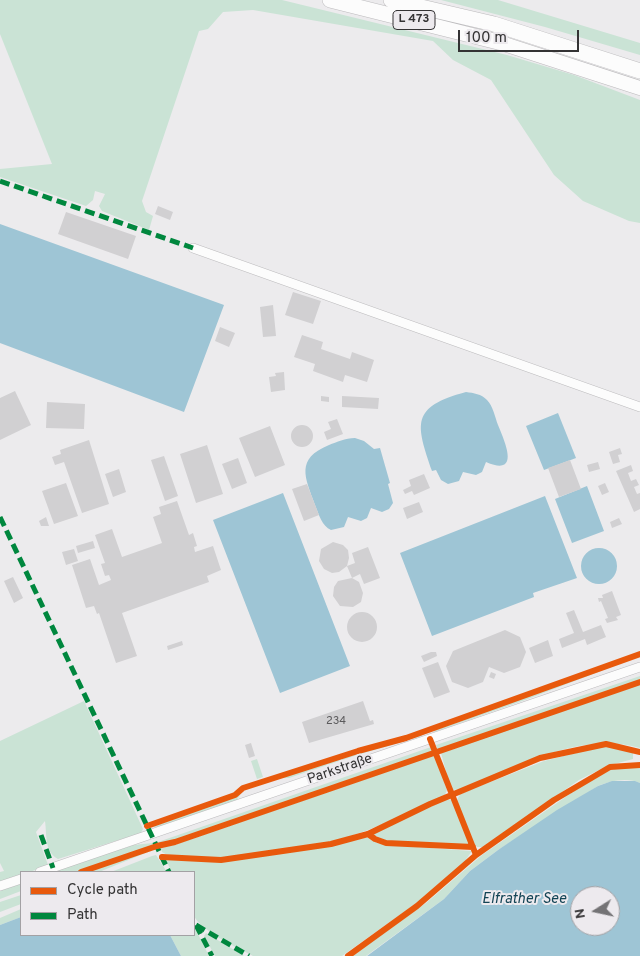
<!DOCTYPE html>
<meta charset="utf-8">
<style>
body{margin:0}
#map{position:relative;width:640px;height:956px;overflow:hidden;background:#ecebed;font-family:Overpass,sans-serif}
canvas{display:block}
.legend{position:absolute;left:20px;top:871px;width:175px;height:65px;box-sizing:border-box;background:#edeaee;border:1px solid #a3a1a4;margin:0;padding:6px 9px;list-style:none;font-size:15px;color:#343334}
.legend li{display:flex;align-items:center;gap:10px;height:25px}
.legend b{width:25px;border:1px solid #a3a1a4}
.north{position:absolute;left:570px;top:886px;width:50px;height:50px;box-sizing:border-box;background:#edeaee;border:1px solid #a3a1a4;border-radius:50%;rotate:260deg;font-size:14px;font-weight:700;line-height:20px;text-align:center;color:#343334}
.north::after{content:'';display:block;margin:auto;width:18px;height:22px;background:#747375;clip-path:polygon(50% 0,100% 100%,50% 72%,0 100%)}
.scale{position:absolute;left:458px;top:30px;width:121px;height:22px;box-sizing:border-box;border:2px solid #343334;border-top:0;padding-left:6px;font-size:15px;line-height:18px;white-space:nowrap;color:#343334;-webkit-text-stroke:4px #edeaee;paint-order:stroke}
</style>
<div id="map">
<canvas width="640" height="956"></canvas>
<ul class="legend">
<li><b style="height:6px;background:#e8590c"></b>Cycle path</li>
<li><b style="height:6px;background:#00873e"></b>Path</li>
</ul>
<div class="north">N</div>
<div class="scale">100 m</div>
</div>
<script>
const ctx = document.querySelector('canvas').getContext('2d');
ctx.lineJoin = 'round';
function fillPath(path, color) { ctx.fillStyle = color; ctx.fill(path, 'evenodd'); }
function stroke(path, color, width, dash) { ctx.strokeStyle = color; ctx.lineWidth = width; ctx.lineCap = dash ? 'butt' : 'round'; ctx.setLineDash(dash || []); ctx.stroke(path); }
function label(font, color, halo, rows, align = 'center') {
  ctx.font = font + ' Overpass,sans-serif'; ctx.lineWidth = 4; ctx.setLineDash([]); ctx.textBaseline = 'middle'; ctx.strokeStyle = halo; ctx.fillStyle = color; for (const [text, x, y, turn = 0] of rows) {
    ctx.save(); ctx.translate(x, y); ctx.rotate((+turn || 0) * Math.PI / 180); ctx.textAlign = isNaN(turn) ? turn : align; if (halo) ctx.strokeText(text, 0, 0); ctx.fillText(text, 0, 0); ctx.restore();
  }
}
const green = new Path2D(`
 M0,0h282l225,55 67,20 66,25v123l-11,-2 -46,-20 -29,-26 -63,-95 -38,-20 -20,-19 -180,-31 -30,2 -15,17 -9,2 -57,170 4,11 7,4 -4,14 -47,-19 -3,-5 6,-12 -10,-3 -2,9 -7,6 -86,-29v-8l52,-5 -52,-130z
 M441,0h57l142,43v12l-95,-28z
 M640,656l-115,44 -91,32 -1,-2z
 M640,676v5l-202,69 -2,-5z
 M640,684v64c-60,-17 -122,18 -177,41l-12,1 -10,-37z
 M84,701l59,128 -2,4 -83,26c-14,-8 -11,-24 -13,-38l-9,11 12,33 -18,7h-9v3l-21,8v-11l4,-1 -4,-8v-122z
 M422,734v2l-65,19 -68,23h-11z
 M603,746l22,3 8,4v6l-26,7 -28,14 -95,67h-7l-4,-4 -17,-41 4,-8 84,-33z
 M431,747l2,4 -250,87 -24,6 -1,-2z
 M435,755l12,35 -3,7c-25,11 -50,23 -76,33 -50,19 -116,29 -169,28 -10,-1 -29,0 -37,-6l-1,-4 16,-4z
 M257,759l6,18 -6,2 -6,-18z
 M625,767h15v16c-13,-6 -30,-2 -42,3l-100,64 -28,21 -26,28 -78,57h-14l74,-53 56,-48 95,-66 33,-19z
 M244,789l-8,12 -77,27 -7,-2 85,-30z
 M447,799l5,1 17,43 -2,2 -80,-4 -16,-7z
 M367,837l10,6 13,2 82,6 -7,10 -47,41 -76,54h-89c-13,-7 -56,-27 -59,-41 -3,-13 0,-30 0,-43h-22l-7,-13 56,3 115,-17z
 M153,843l1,2 -77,27h-26l82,-27z
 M146,851l2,1 -49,20h-14z
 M156,855l11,17h-56l41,-16z
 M21,883v8l-21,8v-9z
 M21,895v9l-21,8v-10z
 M21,909v8l-21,8v-7z
 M194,926l15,30h-28l-11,-21h24z
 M206,933l35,21 3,2h-29l-11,-20z`);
const water = new Path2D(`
 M0,224l224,81 -40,107 -184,-69z
 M466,392c8,1 15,2 21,8 6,6 8,17 11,25 7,17 23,52 -12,37l-4,10 -6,3 -13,-3 -4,9 -11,3 -7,-4 -5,-10 -4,1c-16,-47 -22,-64 34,-79z
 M558,413l18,45 -32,12 -18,-44z
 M355,438l9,3 10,8 6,-1 10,35 -2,1 5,19 -4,6 -7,3 -11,-4 -4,10 -6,3 -13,-4 -4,10 -13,3c-9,-4 -12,-15 -16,-25 -10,-28 -20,-46 14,-60 8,-3 16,-7 26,-7z
 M587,486l17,45 -32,12 -17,-44z
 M283,493l67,173 -70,27 -67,-173z
 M545,496l32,82 -44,15 1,4 -102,39 -32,-83z
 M581 566a18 18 0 1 1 36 0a18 18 0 1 1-36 0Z
 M612,781h23l5,2v173h-273l77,-57 26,-28 28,-21 59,-40 41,-24zM580,896h30v30h-30z
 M21,917v18h149l11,21h-181v-31z`);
const building = new Path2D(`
 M158,206l15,6 -3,8 -15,-6z
 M66,212l70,24 -8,23 -70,-25z
 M293,292l28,9 -8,23 -28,-9z
 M273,305l3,31 -13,1 -3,-30z
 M220,327l15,6 -6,14 -14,-6z
 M302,335l21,7 -2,7 29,10 2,-7 22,8 -7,22 -22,-7 -2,7 -30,-11 2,-7 -21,-7z
 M284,372l1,18 -14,2 -2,-15 7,-1 -1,-3z
 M15,391l16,34 -31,15v-42z
 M321,396l8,1v5l-8,-1z
 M342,396l37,2 -1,11 -36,-2z
 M47,402l38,2 -1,25 -38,-1z
 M337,419l6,15 -16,6 -3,-8 7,-3 -3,-7z
 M291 436a11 11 0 1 1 22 0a11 11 0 1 1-22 0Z
 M270,426l15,39 -30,12 -16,-39z
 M89,440l20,64 -27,9 -18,-51 -9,3 -3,-8 9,-3 -1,-4z
 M207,445l16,49 -27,9 -16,-49z
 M620,448l2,6 -4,1 2,7 -7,2 -4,-12z
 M164,456l14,40 -13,5 -14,-41z
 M238,458l9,25 -15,6 -10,-25z
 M570,460l11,29 -22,8 -11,-29z
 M598,462l2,7 -11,3 -2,-7z
 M631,465l2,6 -5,2 3,8 5,-2 3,6 -5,2 3,7 3,-1v16l-6,3 -18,-41z
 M119,469l7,23 -13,5 -8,-23z
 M424,474l6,14 -16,7 -2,-4 -7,3 -2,-4 8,-4 -2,-6z
 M66,483l12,33 -24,8 -12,-33z
 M605,483l4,9 -7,3 -4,-9z
 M307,484l12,31 -15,6 -12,-32z
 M177,501l12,34 4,-2 4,13 -3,1 1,5 18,-6 8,24 -14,6 2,6 -87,31 15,43 -21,7 -17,-50 -2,1 -3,-8 -8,2 -14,-43 18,-6 9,26 12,-5 -2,-5 -4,1 -4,-12 4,-1 -10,-28 17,-6 10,28 40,-14 -9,-26 8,-3 -2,-7z
 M419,502l4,10 -16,7 -4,-11z
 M46,517l3,9h-8l-2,-5z
 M619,518l3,6 -10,4 -2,-6z
 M93,541l2,7 -17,5 -2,-7z
 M333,542l10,3 5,5 1,8 -2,8 8,-3 -3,-10 16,-6 12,31 -16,6 -4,-10 -8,4 7,4 4,11 -2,9 -8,5 -13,-1 -7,-10 1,-9 4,-6 14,-3 -5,-12 -8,6 -7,1 -8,-4 -5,-8 2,-12z
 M74,549l4,12 -12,4 -4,-13z
 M13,577l10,21 -9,5 -10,-22z
 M612,591l9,24 -5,2 2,3 -11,3 -2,-4 3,-1 -7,-17 -2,1 -1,-4h5l-1,-3z
 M574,610l9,22 18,-7 5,12 -19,8 -2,-6 -23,9 -3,-9 15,-6 -8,-20z
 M347 627a15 15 0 1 1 30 0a15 15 0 1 1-30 0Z
 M505,630l15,7 6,15 -6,15 -16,6 -15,-6 -6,15 -15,6 -16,-6 -6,-16 7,-15z
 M548,640l5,16 -18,7 -6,-15z
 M182,641l1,4 -15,5 -1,-4z
 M431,652h5l1,4 -13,6 -3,-6z
 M438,662l12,30 -16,6 -12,-30z
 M491,672l5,2 -2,5 -5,-2z
 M363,701l7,20 3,-1 1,4 -65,19 -7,-21z
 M251,743l4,13 -6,2 -4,-13z`);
const street = new Path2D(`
 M193,248l447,159
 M40,872l600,-205
 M0,886l21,-7`);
const primary = new Path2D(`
 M498,42l142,46`);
const highway = new Path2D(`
 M330,0l168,42
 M391,0l103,24 146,47`);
const quiet = new Path2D(`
 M0,181l193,67
 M0,517l169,355
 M41,835l12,33
 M196,925l53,31
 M196,925l16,31`);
const cycleway = new Path2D(`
 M430,739l46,116
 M147,826l88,-31 8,-7 115,-37 48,-13 234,-84
 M368,834l7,5 11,4 87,4
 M162,857l59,3 110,-16 37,-10 62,-30 110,-46 66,-14 34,8
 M81,872l76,-26 18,-4 465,-160
 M348,956l69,-50 59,-51 78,-55 56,-33 30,-2`);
const numberNames = [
 ["234",336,722]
];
const shields = [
 [414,20,42]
];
const shieldNames = [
 ["L 473",414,20]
];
const streetNames = [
 ["Parkstraße",340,770,-19]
];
const waterNames = [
 ["Elfrather See",524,900]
];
fillPath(green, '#cae3d5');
fillPath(water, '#9ec5d5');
fillPath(building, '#d1d0d2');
stroke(street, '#bcbbbd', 10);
stroke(primary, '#bcbbbd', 15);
stroke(highway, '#bcbbbd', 16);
stroke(street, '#fcfcfc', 9);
stroke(primary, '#fcfcfc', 14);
stroke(highway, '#fcfcfc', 15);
stroke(quiet, '#00873e', 5, [10, 5]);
stroke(cycleway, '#e8590c', 6);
label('11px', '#5b5a5c', null, numberNames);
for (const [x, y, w] of shields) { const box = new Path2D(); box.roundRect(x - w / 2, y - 9.5, w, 19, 4); ctx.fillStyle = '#edeaee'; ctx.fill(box); stroke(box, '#343334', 1); }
label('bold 12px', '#343334', null, shieldNames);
label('14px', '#343334', '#edeaee', streetNames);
label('italic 15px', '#134455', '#edeaee', waterNames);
</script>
